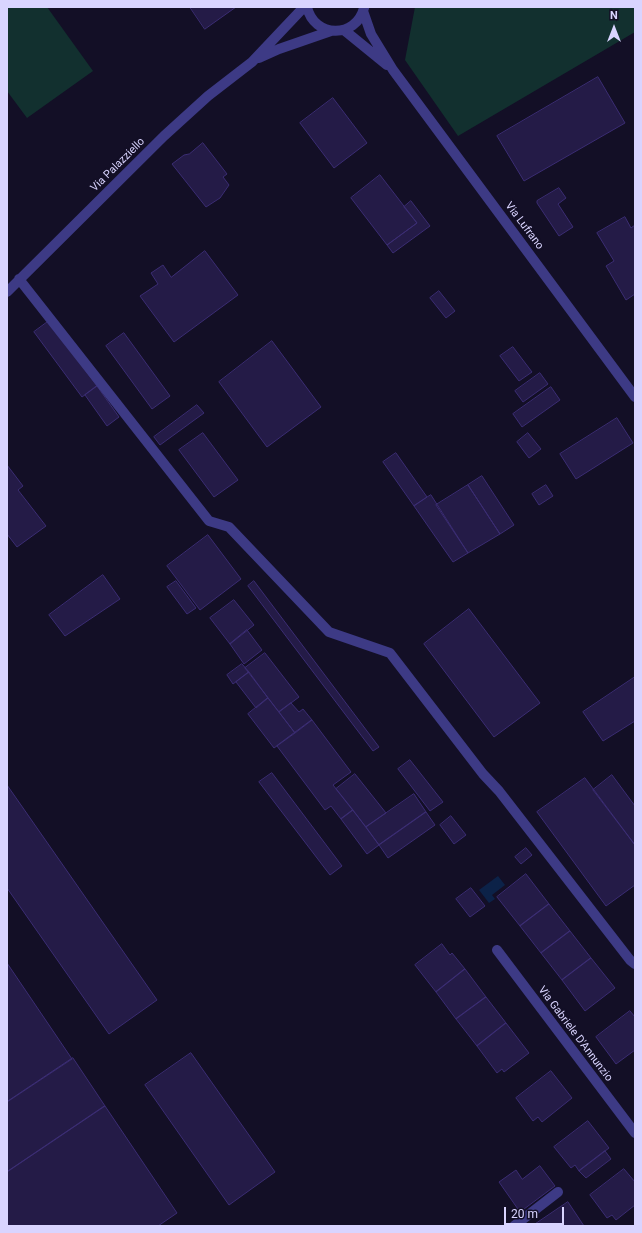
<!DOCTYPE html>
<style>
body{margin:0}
#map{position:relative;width:642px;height:1233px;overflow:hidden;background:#130f26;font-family:Roboto,sans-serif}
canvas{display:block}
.frame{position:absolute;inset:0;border:8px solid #d9d4ff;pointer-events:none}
.north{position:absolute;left:594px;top:8px;width:40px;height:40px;-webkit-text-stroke:3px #130f26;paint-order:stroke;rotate:0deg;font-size:11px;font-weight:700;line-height:16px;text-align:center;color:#d9d4ff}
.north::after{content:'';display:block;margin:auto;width:14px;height:18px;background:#d9d4ff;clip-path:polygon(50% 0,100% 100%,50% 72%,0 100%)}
.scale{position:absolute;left:504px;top:1207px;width:60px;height:18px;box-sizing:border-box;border:2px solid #d9d4ff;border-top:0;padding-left:5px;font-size:12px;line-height:14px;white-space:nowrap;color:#d9d4ff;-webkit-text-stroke:3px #130f26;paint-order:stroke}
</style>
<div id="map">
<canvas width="642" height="1233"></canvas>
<div class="frame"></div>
<div class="north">N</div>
<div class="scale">20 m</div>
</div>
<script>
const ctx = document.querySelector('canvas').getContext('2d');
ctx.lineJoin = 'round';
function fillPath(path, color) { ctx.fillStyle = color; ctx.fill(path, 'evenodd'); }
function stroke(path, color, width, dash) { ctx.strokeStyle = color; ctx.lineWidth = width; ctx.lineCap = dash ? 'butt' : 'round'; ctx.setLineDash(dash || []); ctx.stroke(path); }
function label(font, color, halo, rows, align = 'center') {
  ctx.font = font + ' Roboto,sans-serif'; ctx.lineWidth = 4; ctx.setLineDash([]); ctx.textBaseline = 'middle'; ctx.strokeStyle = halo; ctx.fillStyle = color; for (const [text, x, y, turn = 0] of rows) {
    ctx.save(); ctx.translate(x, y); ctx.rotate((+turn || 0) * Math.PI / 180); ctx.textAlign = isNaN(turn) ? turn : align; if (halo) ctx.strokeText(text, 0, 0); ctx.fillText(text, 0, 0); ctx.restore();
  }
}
const green = new Path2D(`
 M7,7h40l46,64 -66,47 -20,-27z
 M415,7h220v25l-177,104 -53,-76z`);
const water = new Path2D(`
 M498,876l7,9 -13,10 3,4 -6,4 -10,-13z`);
const building = new Path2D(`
 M190,7h46l-31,22z
 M598,77l27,46 -101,58 -27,-45z
 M333,98l34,45 -33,25 -34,-45z
 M203,143l24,31 -4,3 6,8 -9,13 -14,9 -34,-43 12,-9 5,-1z
 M380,175l37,48 -30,22 -36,-47z
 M559,188l7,10 -8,6 15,23 -14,9 -22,-33v-2z
 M411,201l19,25 -37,27 -6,-8 30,-22 -13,-16z
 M625,217l6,11 4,-3v69l-9,6 -20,-34 8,-5 -17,-28z
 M205,251l33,44 -64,47 -34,-46 18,-12 -7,-11 12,-8 8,12z
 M439,291l16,20 -9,7 -16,-20z
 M49,321l48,65 -15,11 -48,-65z
 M124,333l46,63 -18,13 -46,-63z
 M272,341l49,66 -54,40 -48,-65z
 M513,347l19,25 -13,9 -19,-25z
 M540,373l8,11 -25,18 -8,-11z
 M97,386l22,31 -12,9 -22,-31z
 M551,387l9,13 -38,27 -9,-13z
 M197,405l7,8 -44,32 -6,-8z
 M617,418l16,25 -57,36 -16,-25z
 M203,433l35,47 -24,17 -35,-47z
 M528,433l13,16 -12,9 -12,-16z
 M396,453l31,44 -13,9 -31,-44z
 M7,465l16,21 -5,4 28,36 -29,21 -10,-13z
 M482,476l32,49 -14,9 -32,-49z
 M468,485l32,49 -32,19 -32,-48z
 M546,485l7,11 -14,9 -7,-11z
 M431,495l37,58 -15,9 -39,-56z
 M208,535l33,44 -41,31 -33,-44z
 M103,575l17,24 -55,37 -16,-21z
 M176,581l20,27 -9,6 -20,-27z
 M254,581l125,166 -6,4 -125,-165z
 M234,600l20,25 -24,19 -20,-26z
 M469,609l71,94 -46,34 -70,-93z
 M247,630l15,20 -18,14 -14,-20z
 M265,653l34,44 -20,15 -34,-44z
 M242,664l7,8 -16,12 -6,-9z
 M249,672l19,26 -12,10 -20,-26z
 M635,677v44l-32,20 -20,-29z
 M268,698l27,35 -21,15 -26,-34z
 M291,703l8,9 4,-3 9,11 -17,13 -16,-21z
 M312,720l39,52 -18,13 20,25 -12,9 -10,-13 -6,4 -48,-64z
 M410,760l33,42 -13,9 -32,-42z
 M272,773l70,93 -12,9 -71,-93z
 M355,774l31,39 -20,14 -30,-38z
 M612,775l23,31v39l-42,-55z
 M585,778l50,67v40l-29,21 -69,-94z
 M7,785l150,215 -48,34 -102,-146z
 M414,794l12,18 -47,33 -13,-18z
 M353,810l26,35 -12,9 -26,-35z
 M426,812l9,13 -47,33 -9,-13z
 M451,816l15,19 -12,9 -14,-19z
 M526,848l6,7 -11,9 -6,-7z
 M526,874l23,30 -29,22 -23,-29z
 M471,888l14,18 -15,11 -14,-18z
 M549,904l21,27 -29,22 -21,-27z
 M570,931l21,27 -29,22 -21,-27z
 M442,944l8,11 2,-2 13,16 -29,23 -21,-27z
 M591,958l24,30 -30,23 -23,-31z
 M7,963l65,96 -65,43z
 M465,969l21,28 -30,22 -20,-27z
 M486,997l20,26 -29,23 -21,-27z
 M630,1011l5,6v33l-19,14 -20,-27z
 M506,1023l23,30 -25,19 -2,-3 -5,4 -20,-27z
 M191,1053l84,119 -46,33 -84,-120z
 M73,1058l32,48 -98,66v-70z
 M551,1071l21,27 -30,24 -4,-5 -5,4 -17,-23z
 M105,1106l72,107 -19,13h-151v-54z
 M588,1121l21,27 -30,23 -4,-6 -4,3 -17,-21z
 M605,1151l6,8 -25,19 -7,-7z
 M540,1166l15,20 -35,26 -21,-30 17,-12 6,9z
 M624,1169l11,13v23l-19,15 -4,-5 -5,3 -17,-23z
 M568,1202l16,24h-50v-1z`);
const minor = new Path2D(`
 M307,7c7,31 49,32 57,1
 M363,11l8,23 22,36 242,327
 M344,30l43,35
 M259,58l20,-9 52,-18
 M19,279l190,242 20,6 100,105 61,21 93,121 16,17 131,169 5,4
 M7,292l157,-156 44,-40 44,-34 52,-55
 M497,950l138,183
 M514,1226l44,-34`);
const streetNames = [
 ["Via Palazziello",118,165,-45],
 ["Via Lufrano",524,226,53],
 ["Via Gabriele D'Annunzio",575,1034,53]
];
fillPath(green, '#12302f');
fillPath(water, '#0c2248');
fillPath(building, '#241b47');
stroke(building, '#3b2d73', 1);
stroke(minor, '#3d3a85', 10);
label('11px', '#d9d4ff', '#130f26', streetNames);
</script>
